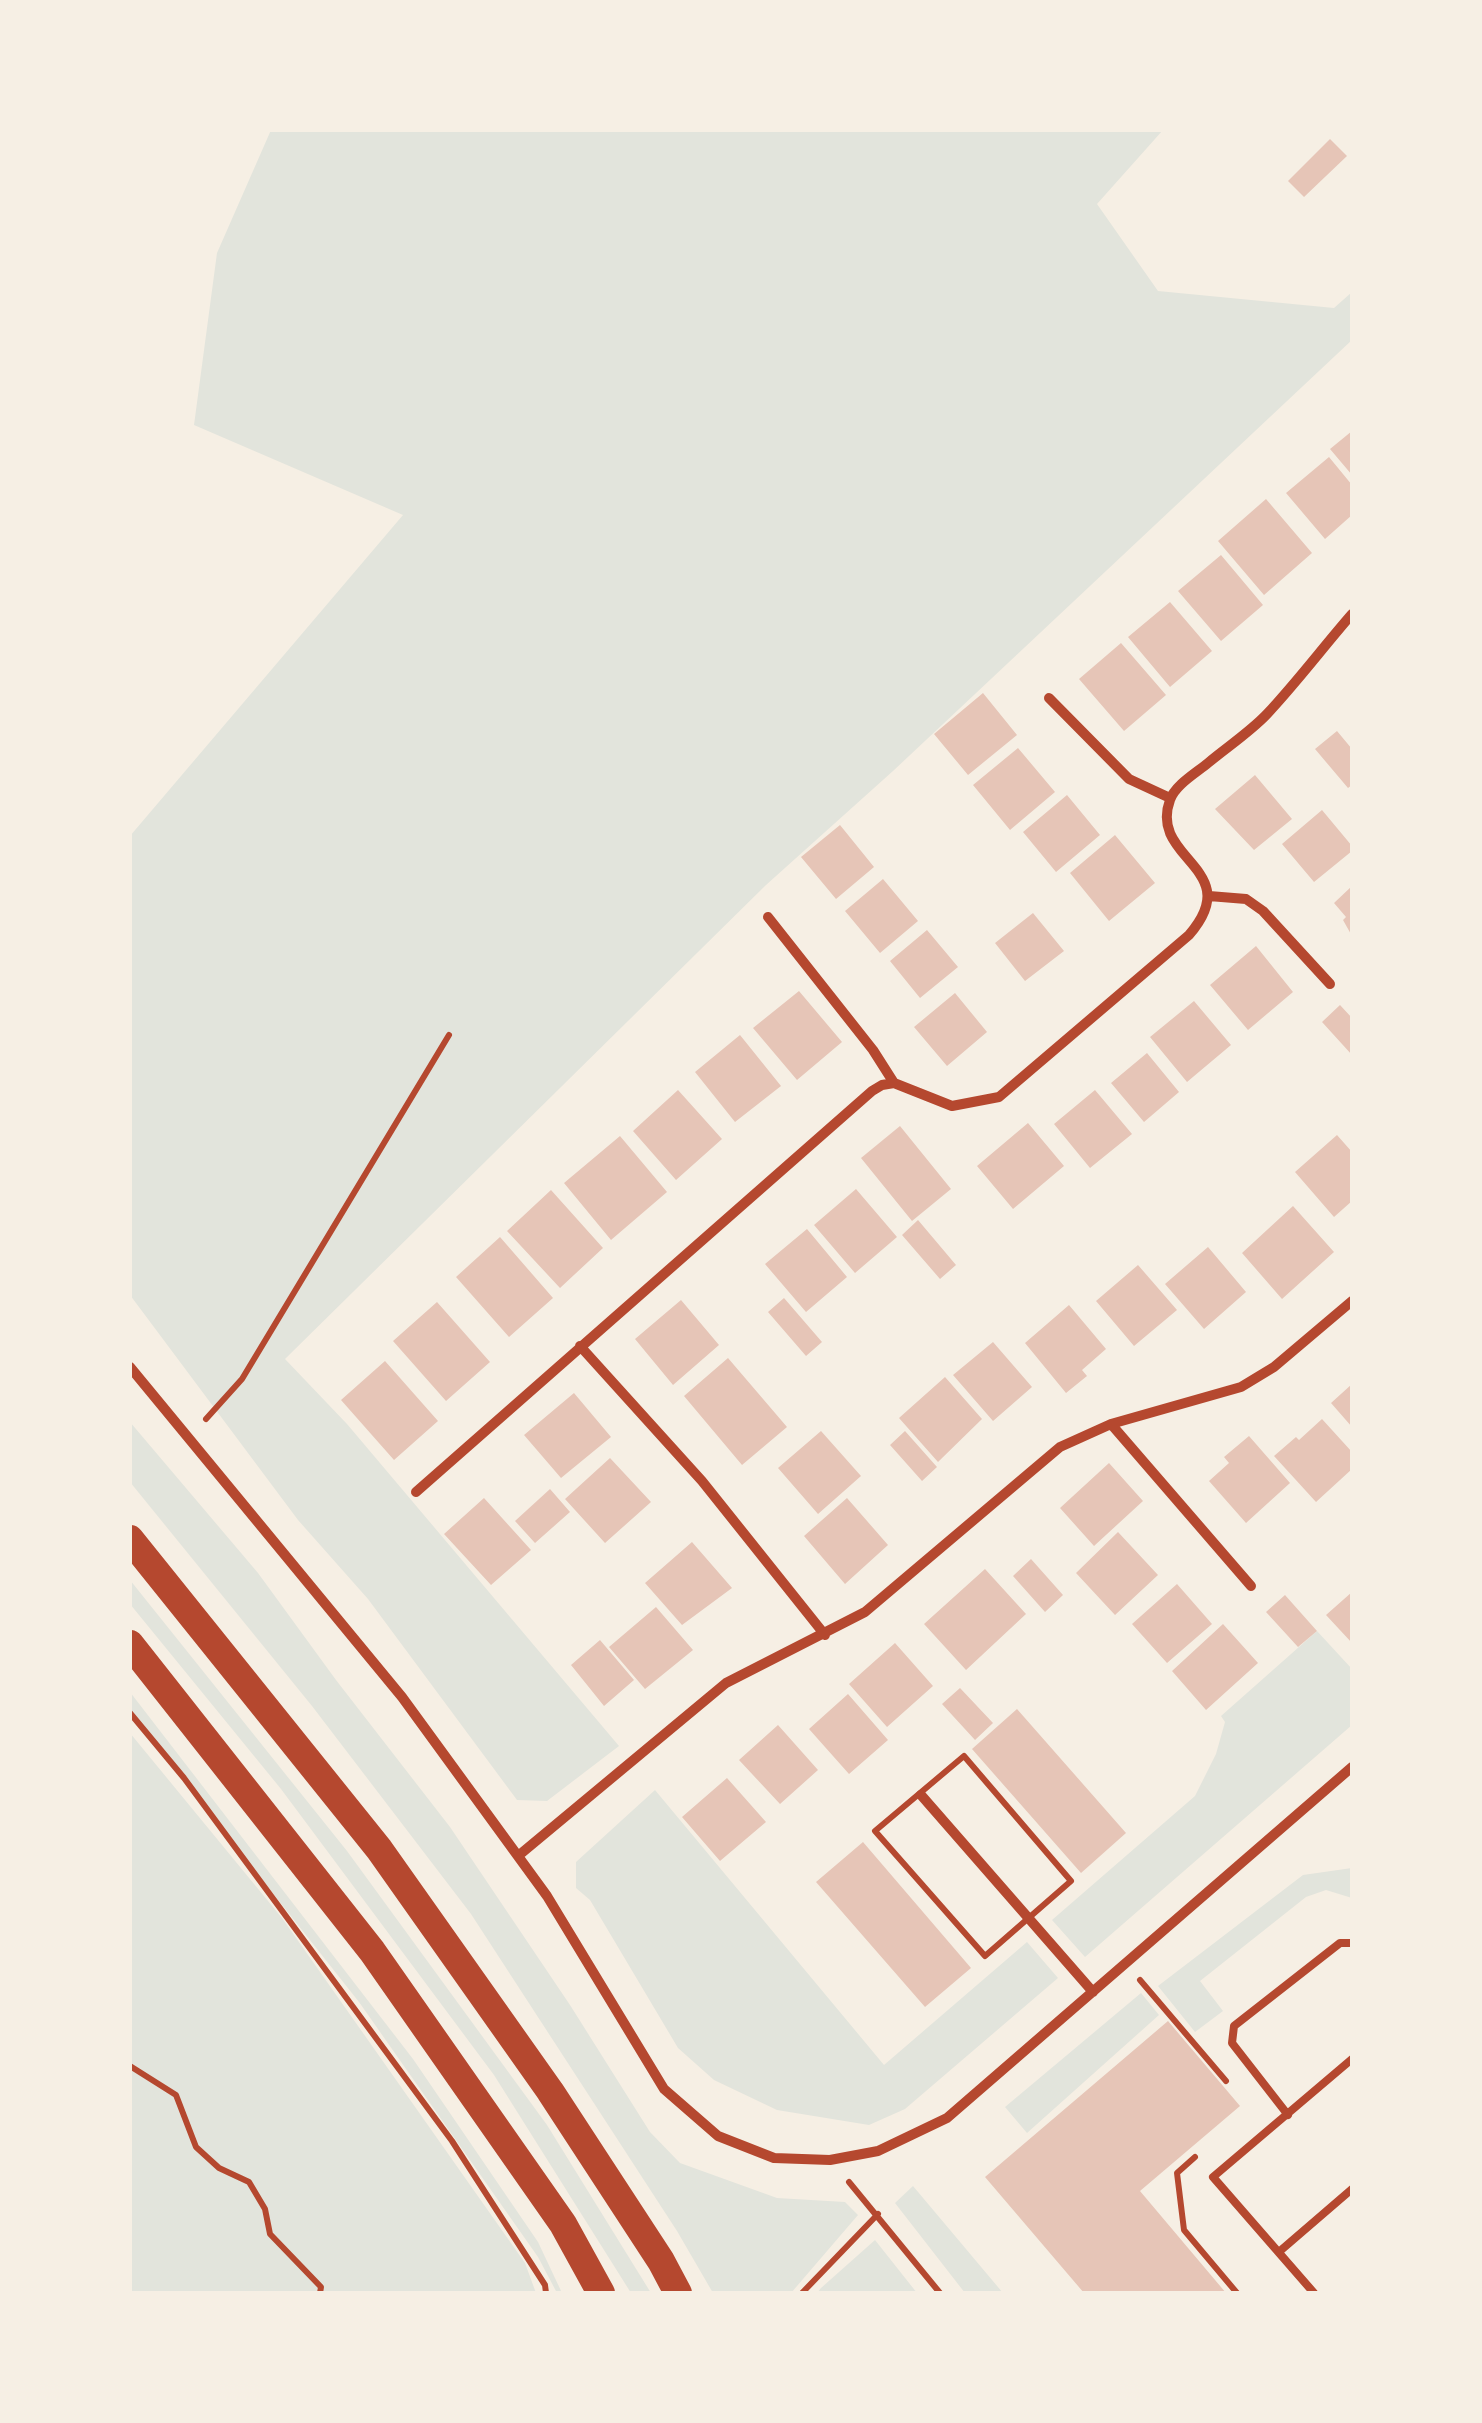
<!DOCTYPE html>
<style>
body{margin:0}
#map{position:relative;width:1482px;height:2423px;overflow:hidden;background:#f6efe4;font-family:"Crimson Pro",serif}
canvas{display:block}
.frame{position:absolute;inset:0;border:132px solid #f6efe4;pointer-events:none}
</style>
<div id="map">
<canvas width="1482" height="2423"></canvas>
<div class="frame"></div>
</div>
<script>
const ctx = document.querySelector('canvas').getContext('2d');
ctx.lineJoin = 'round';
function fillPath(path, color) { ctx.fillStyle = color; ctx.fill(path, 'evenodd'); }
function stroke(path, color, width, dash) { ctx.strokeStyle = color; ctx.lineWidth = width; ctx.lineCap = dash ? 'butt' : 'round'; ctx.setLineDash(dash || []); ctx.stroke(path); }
const green = new Path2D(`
 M271,130h892l-66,74 61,87 176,17 18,-16v48l-459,431 -127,114 -481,474 62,65 272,322 -72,55 -30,-1 -149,-201 -70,-79 -168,-225v-459l273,-321 -209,-90 23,-172z
 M130,1422l128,151 78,107 114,147 120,178 80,127 30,31 97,35 68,4 13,13 -67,78h-78l-36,-62 -206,-317 -159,-208 -182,-224z
 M130,1580l217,271 200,274 104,168h-20l-137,-218 -213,-286 -151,-185z
 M1317,1631l35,38v56l-267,232 -33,-37 143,-124 21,-42 9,-32 -4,-6z
 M130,1692l283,367 125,183 24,51h-5l-19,-36 -179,-255 -229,-289z
 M130,1733l152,185 243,345 11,30h-406z
 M655,1790l229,275 143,-123 31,36 -153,131 -36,16 -92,-15 -63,-30 -36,-32 -88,-148 -14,-12v-26z
 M1352,1868v30l-26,-8 -20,7 -106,84 23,30 -28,21 -37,-46 145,-111z
 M1141,1993l18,22 -132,118 -22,-26z
 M913,2186l90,107h-38l-70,-90z
 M875,2240l42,53h-100l4,-5z`);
const building = new Path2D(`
 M1330,139l17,17 -43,41 -16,-16z
 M1352,431v44l-22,-26z
 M1329,457l23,28v30l-27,24 -39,-46z
 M1266,499l46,54 -48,42 -46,-54z
 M1221,555l42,50 -42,36 -43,-50z
 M1170,602l42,49 -42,36 -42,-50z
 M1121,643l45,52 -42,36 -45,-52z
 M983,693l34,42 -49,40 -34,-41z
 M1337,731l15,18v36l-4,3 -33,-39z
 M1018,748l37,44 -45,38 -37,-45z
 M1255,775l37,44 -38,31 -39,-41z
 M1067,795l33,40 -44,37 -33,-40z
 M1322,810l30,36v5l-38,31 -32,-38z
 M840,825l34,42 -38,32 -35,-42z
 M1115,835l40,48 -46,38 -39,-48z
 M883,879l35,42 -38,32 -35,-42z
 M1352,886v50l-9,-16 3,-3 -12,-14z
 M1033,913l31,38 -39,30 -30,-38z
 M927,930l31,37 -38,31 -30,-37z
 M1256,946l37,46 -45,38 -38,-45z
 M799,991l43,51 -45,38 -44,-52z
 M955,993l32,39 -40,34 -33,-39z
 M1194,1001l37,44 -44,37 -37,-45z
 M1340,1005l12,13v37l-30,-33z
 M740,1035l41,51 -46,36 -40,-50z
 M1147,1053l32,39 -35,30 -33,-39z
 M678,1090l44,49 -46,41 -43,-49z
 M1095,1090l37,44 -42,34 -36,-44z
 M1028,1123l36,43 -51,43 -36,-43z
 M900,1126l51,63 -39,32 -51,-63z
 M1337,1135l15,17v49l-18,16 -39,-45z
 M620,1136l47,56 -56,48 -47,-57z
 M856,1189l41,48 -42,36 -41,-48z
 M551,1190l52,58 -43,40 -53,-57z
 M1293,1206l41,46 -52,47 -40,-46z
 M918,1220l38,45 -16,14 -38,-44z
 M807,1229l40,48 -41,35 -41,-48z
 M500,1237l53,61 -44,39 -53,-60z
 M1208,1247l38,45 -42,37 -39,-45z
 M1138,1265l39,45 -43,36 -38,-45z
 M784,1298l38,44 -16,14 -38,-44z
 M681,1300l38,45 -46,40 -38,-46z
 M437,1302l53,60 -44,39 -53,-60z
 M1069,1305l37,44 -24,21 5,6 -21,17 -41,-50z
 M993,1342l39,45 -39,34 -40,-46z
 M728,1358l59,69 -45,38 -58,-69z
 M385,1361l53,60 -44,39 -53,-60z
 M945,1377l37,42 -44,43 -39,-44z
 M1352,1384v43l-21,-24z
 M574,1393l37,44 -50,41 -37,-43z
 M1322,1419l30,33v17l-36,33 -42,-46 22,-19 3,3z
 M821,1431l40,45 -43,38 -40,-46z
 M905,1431l32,36 -15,14 -32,-36z
 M1249,1436l41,47 -44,40 -37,-42 20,-18 -5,-6z
 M610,1458l41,44 -46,41 -40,-44z
 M1109,1463l34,38 -49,45 -34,-38z
 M550,1489l20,23 -35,31 -20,-22z
 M484,1498l47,52 -40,35 -47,-51z
 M847,1498l41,47 -43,39 -41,-48z
 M1118,1532l40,43 -43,40 -39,-42z
 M692,1542l40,46 -50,37 -37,-42z
 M1031,1559l32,36 -18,17 -32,-36z
 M985,1569l41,45 -60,56 -42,-46z
 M1177,1584l35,40 -45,39 -35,-39z
 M1352,1592v51l-26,-28z
 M1285,1595l32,36 -19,16 -32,-35z
 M656,1607l37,43 -48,39 -36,-42z
 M1223,1624l35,39 -52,47 -34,-39z
 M600,1640l34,40 -30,26 -33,-41z
 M895,1643l38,43 -46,41 -38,-43z
 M960,1688l33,35 -18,17 -33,-36z
 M848,1694l40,46 -39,34 -40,-45z
 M1017,1709l109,124 -45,40 -109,-124z
 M778,1725l40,45 -38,34 -41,-44z
 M727,1778l39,44 -46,39 -38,-44z
 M863,1842l108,126 -46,39 -109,-125z
 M1168,2021l72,85 -100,85 86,102h-142l-99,-116z`);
const path = new Path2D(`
 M206,1419l36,-40 207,-344
 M130,1713l54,65 268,363 93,144 1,8
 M964,1756l107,125 -86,75 -110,-125z
 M1140,1980l86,101
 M130,2066l46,29 20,52 23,21 30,14 16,27 5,25 51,53 -1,6
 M1195,2157l-18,16 7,57 53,63
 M849,2182l91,111
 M802,2293l76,-79`);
const service = new Path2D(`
 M1288,2115l-56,-72 2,-17 106,-83h12
 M1280,2251l72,-62
 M1314,2293l-101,-116 139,-118`);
const minor = new Path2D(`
 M1049,698l80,81 41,19
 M1209,896l37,3 17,12 67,73
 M768,917l105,133 21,33
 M580,1346l122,135 123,154
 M130,1367l272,330 145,199 117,193 54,47 56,22 56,2 48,-9 69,-33 405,-351
 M1111,1424l140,162
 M416,1492l456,-401 10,-6 12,-2 58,23 47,-9 190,-162c58,-67 -41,-75 -19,-135 5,-15 26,-27 38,-37 19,-16 42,-31 59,-49 30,-32 57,-68 85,-100
 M921,1795l172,197
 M518,1856l208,-173 139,-71 195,-165 51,-23 130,-37 33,-20 78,-66`);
const trunk = new Path2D(`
 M130,1539l249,310 171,242 111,170 17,32
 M130,1644l242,307 191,273 38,69`);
fillPath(green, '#e2e4dc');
fillPath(building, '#e6c5b7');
stroke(path, '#b5482f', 6);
stroke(service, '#b5482f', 8);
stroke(minor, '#b5482f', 10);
stroke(trunk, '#b5482f', 28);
</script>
